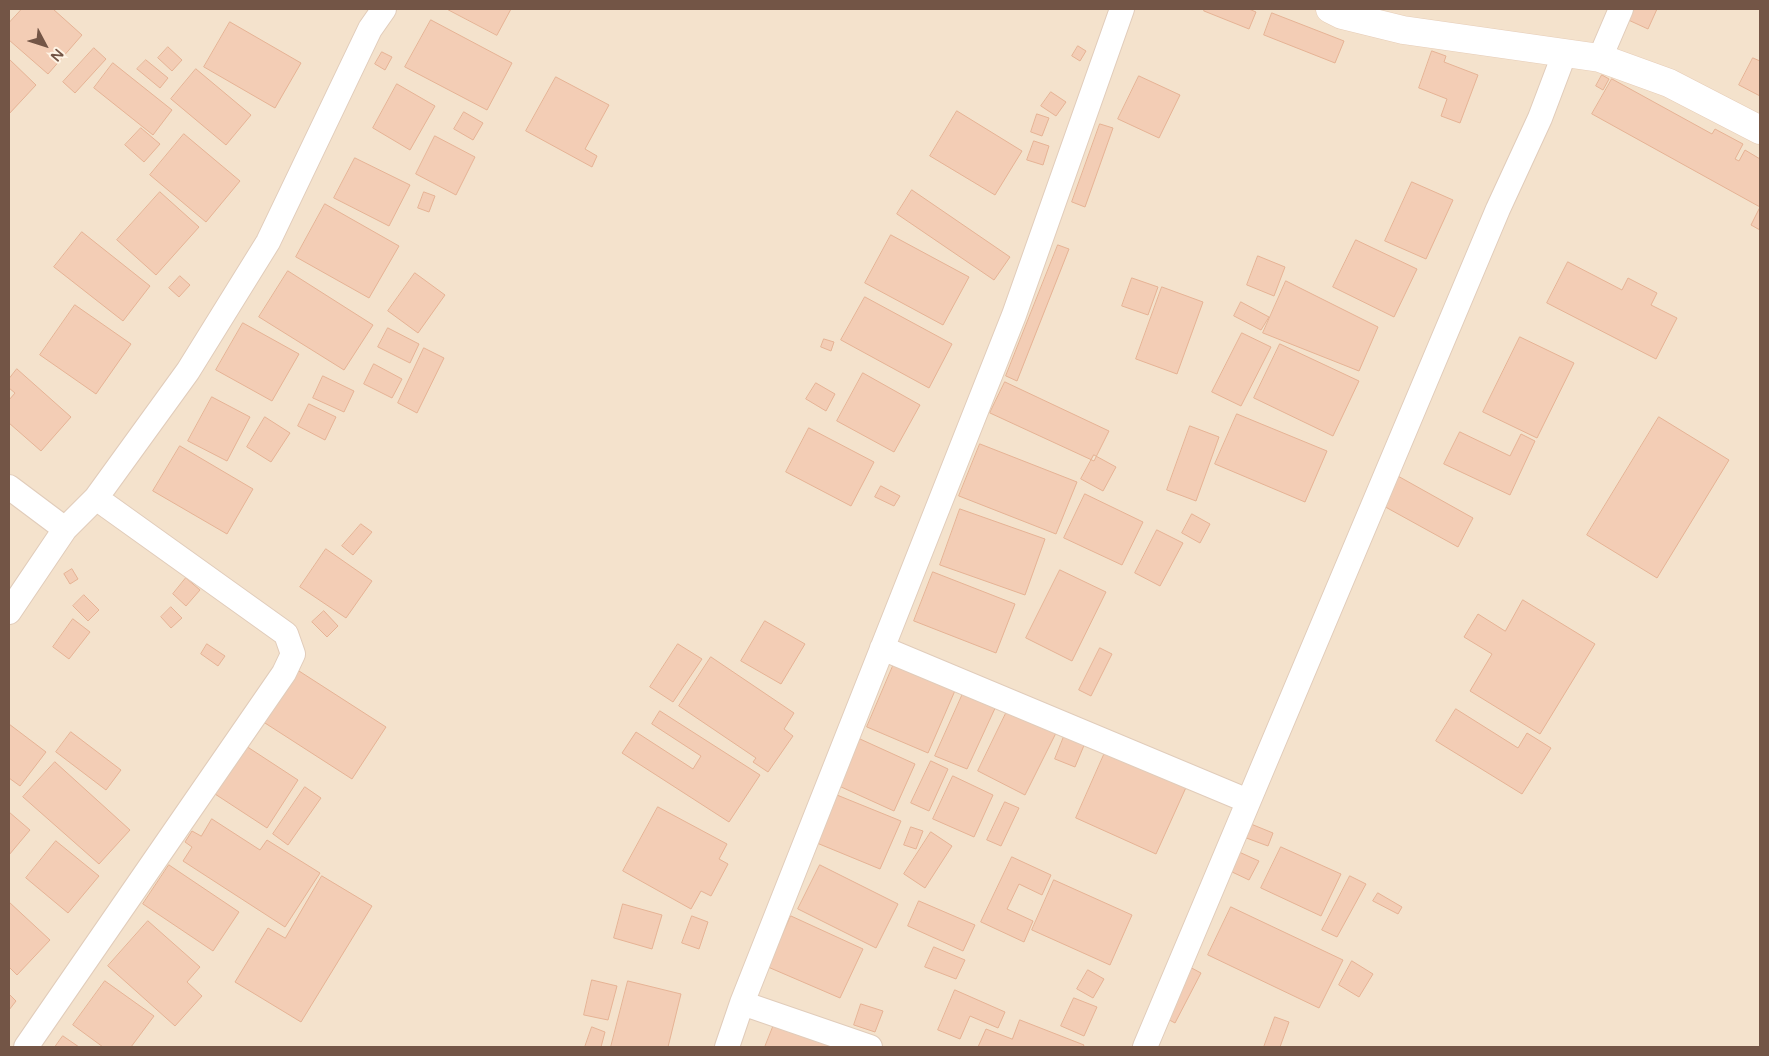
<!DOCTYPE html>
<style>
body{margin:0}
#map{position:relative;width:1769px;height:1056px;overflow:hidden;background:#fdf0de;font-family:"Varela Round",sans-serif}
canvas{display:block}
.frame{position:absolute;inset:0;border:10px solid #735546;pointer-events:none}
.north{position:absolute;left:20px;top:20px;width:50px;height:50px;-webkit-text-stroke:4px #fff4e5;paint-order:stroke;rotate:130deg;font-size:14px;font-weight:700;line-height:20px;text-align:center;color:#735546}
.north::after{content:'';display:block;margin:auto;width:18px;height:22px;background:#735546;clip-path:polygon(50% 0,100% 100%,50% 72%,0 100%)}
</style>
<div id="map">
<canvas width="1769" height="1056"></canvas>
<div class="frame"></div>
<div class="north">N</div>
</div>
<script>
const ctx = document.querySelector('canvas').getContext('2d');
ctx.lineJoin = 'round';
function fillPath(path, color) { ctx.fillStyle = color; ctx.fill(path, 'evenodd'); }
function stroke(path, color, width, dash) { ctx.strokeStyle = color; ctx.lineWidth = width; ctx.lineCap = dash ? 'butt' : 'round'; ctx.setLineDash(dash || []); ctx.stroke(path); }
const residential = new Path2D(`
 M9,9h1751v1038h-1751z`);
const building = new Path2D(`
 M22,9h31l29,26 -34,39 -39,-34v-17z
 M447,9h64l-14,26z
 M1205,9h44l7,3 -7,17 -45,-18z
 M1628,9h29l-9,20 -24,-11z
 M1272,13l72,28 -9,22 -71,-28z
 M431,20l81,43 -25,47 -82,-43z
 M230,22l71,41 -26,45 -71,-41z
 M1078,46l8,5 -6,10 -8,-5z
 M168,47l14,13 -10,11 -14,-13z
 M94,48l12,11 -31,34 -12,-11z
 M1432,51l14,5 -2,6 34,13 -18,48 -19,-7 6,-17 -28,-11z
 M382,52l10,5 -7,13 -10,-6z
 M1753,58l7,3v35l-21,-11z
 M9,59l27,26 -27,29z
 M146,60l22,18 -8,10 -23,-19z
 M113,63l59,47 -19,25 -59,-47z
 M196,69l55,46 -25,30 -55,-46z
 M1602,75l7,4 -6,11 -7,-4z
 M1139,76l41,19 -21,43 -41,-19z
 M556,77l53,28 -24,44 12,7 -5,11 -66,-36z
 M1612,79l100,55 3,-5 28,15 -8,15 4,2 6,-11 15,9v71l-9,-5 9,-18 -168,-93z
 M397,84l38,22 -25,44 -37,-22z
 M1051,92l15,10 -10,14 -15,-10z
 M957,111l65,40 -27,44 -65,-39z
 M464,112l19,11 -10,17 -19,-11z
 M1037,114l12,4 -7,18 -11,-4z
 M1100,124l13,4 -28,79 -13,-5z
 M141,128l19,16 -16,18 -19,-17z
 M184,134l56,47 -34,41 -56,-47z
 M435,136l40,21 -19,38 -40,-21z
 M1034,141l15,5 -6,19 -16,-5z
 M355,158l55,27 -21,41 -55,-28z
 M1412,182l41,18 -27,59 -41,-18z
 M912,190l98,67 -16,23 -97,-66z
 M160,192l39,35 -43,48 -39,-35z
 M424,192l11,4 -6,16 -11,-4z
 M325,204l74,42 -30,52 -73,-41z
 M82,232l68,54 -27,35 -69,-54z
 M891,235l78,42 -26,48 -78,-42z
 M1356,240l61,29 -23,48 -61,-30z
 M1058,245l11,4 -52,132 -11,-5z
 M1258,256l27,11 -11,29 -27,-11z
 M1568,262l54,28 6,-12 29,15 -6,12 26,13 -21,41 -109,-56z
 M288,271l85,54 -29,45 -85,-53z
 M415,273l30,22 -27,38 -30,-22z
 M180,276l10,9 -11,12 -10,-9z
 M1132,278l26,9 -10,28 -26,-9z
 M1286,281l92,46 -19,44 -96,-38z
 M1162,287l41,15 -26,72 -41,-15z
 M865,297l87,47 -23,44 -88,-48z
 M1241,302l28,15 -8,13 -27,-14z
 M75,305l56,39 -35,50 -56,-39z
 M243,323l56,31 -27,47 -56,-31z
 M388,328l31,16 -9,19 -32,-16z
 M1242,333l29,14 -30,59 -29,-14z
 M1520,337l54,26 -37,75 -54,-26z
 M824,339l10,3 -3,9 -10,-4z
 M1280,344l79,37 -26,55 -79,-38z
 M424,348l20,10 -27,55 -19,-10z
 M374,364l28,15 -10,19 -28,-14z
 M17,369l54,48 -30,34 -32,-28v-23l6,-7 -6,-5v-9z
 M863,373l57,32 -26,47 -57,-31z
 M323,376l31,15 -10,21 -31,-14z
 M1005,382l104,49 -15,30 -104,-48z
 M816,383l19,11 -9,17 -20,-12z
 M212,397l38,20 -23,44 -39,-20z
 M309,404l27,13 -11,23 -27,-14z
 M1237,414l90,37 -22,51 -90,-38z
 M265,417l25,16 -19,29 -24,-15z
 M1659,417l70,43 -72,118 -70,-43z
 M1190,426l29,11 -23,64 -29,-11z
 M809,428l65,34 -23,44 -65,-34z
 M1460,432l50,24 11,-22 14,7 -25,54 -66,-31z
 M980,444l97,38 -21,52 -97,-38z
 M180,446l73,43 -26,45 -74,-43z
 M1094,455l22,12 -13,24 -22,-12z
 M1396,475l77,43 -15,29 -78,-43z
 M881,486l19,10 -6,10 -19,-9z
 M1085,494l58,28 -21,43 -58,-27z
 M960,509l85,30 -20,56 -85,-30z
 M1192,514l18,10 -10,19 -18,-10z
 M361,524l11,8 -19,23 -11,-9z
 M1157,530l26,13 -23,43 -25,-13z
 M326,549l46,32 -26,37 -46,-31z
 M72,569l6,10 -8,5 -6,-10z
 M1060,570l46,22 -34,69 -46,-23z
 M933,572l82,32 -19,49 -82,-32z
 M186,578l14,12 -14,16 -13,-12z
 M84,595l15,15 -11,11 -15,-15z
 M1523,600l72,44 -55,90 -70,-43 22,-37 -28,-17 14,-23 27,17z
 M171,607l11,11 -11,10 -10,-11z
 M324,611l14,15 -11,11 -15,-15z
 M73,619l17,13 -21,27 -16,-12z
 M765,621l40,23 -24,40 -40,-23z
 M207,644l18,12 -7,10 -17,-12z
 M678,644l24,15 -29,43 -23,-15z
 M1100,648l12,6 -21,42 -12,-6z
 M711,657l83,56 -10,16 9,7 -25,36 -15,-10 3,-4 -77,-52z
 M896,659l61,27 -29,67 -61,-26z
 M299,671l87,56 -34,52 -87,-56z
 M965,689l32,15 -30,65 -32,-13z
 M1012,701l48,24 -35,70 -47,-24z
 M1456,709l62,39 9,-15 24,15 -29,46 -86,-53z
 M660,711l100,64 -31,47 -107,-69 14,-21 57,37 8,-13 -49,-32z
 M9,724l37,28 -26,34 -11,-8z
 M71,732l50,38 -15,20 -50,-38z
 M1065,734l20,9 -10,24 -20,-8z
 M860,739l55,25 -21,47 -55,-25z
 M246,746l52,34 -31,48 -52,-34z
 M1107,748l81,35 -32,71 -80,-36z
 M931,761l17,8 -19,42 -18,-8z
 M55,762l75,68 -31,34 -76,-67z
 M953,776l40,19 -19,42 -41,-18z
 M305,787l16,11 -33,47 -15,-11z
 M832,793l69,28 -21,48 -68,-28z
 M1005,802l14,6 -18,38 -14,-6z
 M658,807l69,37 -8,15 9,5 -17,32 -10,-5 -10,18 -68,-38z
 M9,812l21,18 -21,25z
 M212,819l48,31 7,-10 53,33 -35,54 -102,-66 9,-14 -7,-5 7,-11 9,5z
 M1246,822l27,11 -5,13 -27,-10z
 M911,827l12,4 -7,18 -12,-4z
 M931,832l21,14 -27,42 -21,-14z
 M56,841l43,35 -31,37 -42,-35z
 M1281,847l60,27 -20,42 -60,-28z
 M1239,852l20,9 -10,19 -19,-9z
 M1012,857l39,18 -9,20 -23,-11 -12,25 26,12 -9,21 -43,-20z
 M169,865l70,47 -26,39 -70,-47z
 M820,865l78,39 -22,44 -78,-39z
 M322,876l50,30 -71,116 -66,-40 33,-54 17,10z
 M1350,876l16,8 -29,53 -15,-7z
 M1054,880l78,35 -22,50 -78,-35z
 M1378,893l24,14 -4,7 -25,-13z
 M919,901l56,24 -12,26 -55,-25z
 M9,902l41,38 -33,35 -8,-8z
 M623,904l39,11 -10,34 -38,-11z
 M1231,907l112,53 -24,48 -111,-53z
 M692,916l16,6 -9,27 -17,-6z
 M791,916l72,33 -23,49 -72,-31z
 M148,921l52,46 -13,15 15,14 -27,30 -67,-60z
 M934,947l31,13 -9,19 -31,-12z
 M1352,961l21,13 -14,23 -20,-12z
 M1186,965l15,8 -26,50 -15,-8z
 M1088,970l16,9 -11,19 -16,-9z
 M592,980l25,6 -9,34 -24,-5z
 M105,981l49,35 -23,31h-28l-30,-22z
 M628,981l53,13 -13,53h-57z
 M955,990l50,22 -7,16 -28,-12 -10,23 -22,-9z
 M9,994l7,7 -7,9z
 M1074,998l23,9 -13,29 -23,-10z
 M861,1004l22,7 -8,21 -21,-7z
 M1275,1017l14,5 -9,25h-16z
 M1020,1020l64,25 -1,2h-105l8,-18 26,10z
 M775,1022l60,25h-70z
 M592,1027l13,5 -4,15h-16z
 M63,1036l16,11h-24z`);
const street = new Path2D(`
 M1600,58l21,-49
 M9,487l56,42
 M9,612l56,-83 31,-31 92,-127 80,-129 102,-213 14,-20
 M882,648l366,153
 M742,1003l128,44
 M26,1047l258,-374 9,-19 -7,-20 -190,-136
 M727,1047l15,-44 272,-688 108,-306
 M1145,1047l353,-838 42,-91 25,-66`);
const secondary = new Path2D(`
 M1330,9l12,6 61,15 197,28 69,25 91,47`);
fillPath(residential, '#f4e2cc');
fillPath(building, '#f3cdb5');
stroke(building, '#e6b395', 1);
stroke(street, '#e1ccba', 26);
stroke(secondary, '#e6cdb8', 29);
stroke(street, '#fff', 24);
stroke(secondary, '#fff', 28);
</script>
